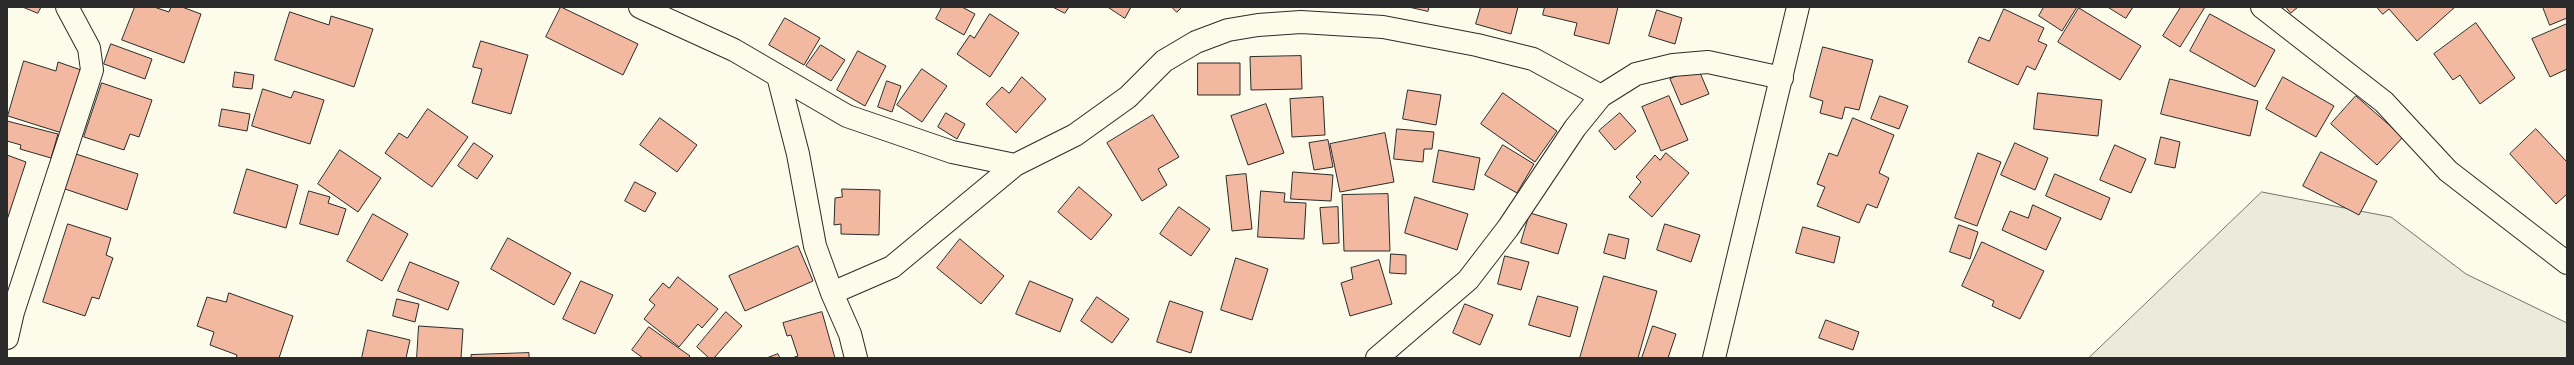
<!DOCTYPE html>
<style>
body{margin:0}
#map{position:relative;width:2574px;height:365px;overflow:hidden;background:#fdfbea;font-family:"Sofia Sans Condensed",sans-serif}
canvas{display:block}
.frame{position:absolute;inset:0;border:8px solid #2b2b2b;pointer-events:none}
</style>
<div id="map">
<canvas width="2574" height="365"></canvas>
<div class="frame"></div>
</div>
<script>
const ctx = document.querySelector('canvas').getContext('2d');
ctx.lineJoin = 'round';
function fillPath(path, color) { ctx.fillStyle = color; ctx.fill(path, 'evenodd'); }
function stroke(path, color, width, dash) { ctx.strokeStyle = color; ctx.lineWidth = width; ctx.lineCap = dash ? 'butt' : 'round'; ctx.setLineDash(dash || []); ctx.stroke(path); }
const green = new Path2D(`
 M2262,192l129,25 75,57 101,49v35h-478z`);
const building = new Path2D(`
 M23,7h18l-3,6z
 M135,7h19l15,5 2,-5h11l19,7 -17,49 -62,-23z
 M561,7l77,37 -15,31 -77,-38z
 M942,7h20l13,7 -11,21 -28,-16z
 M1053,7h16l-4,6z
 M1108,7h23l-6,11z
 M1172,7h10l-5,5z
 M1409,7h20l-1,4z
 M1481,7h37l-7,27 -35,-10z
 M1545,7h73l-9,37 -35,-9 3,-12 -34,-8z
 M2044,7h33l-15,24 -23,-15z
 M2108,7h25l-7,11z
 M2181,7h24l-25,40 -17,-11z
 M2286,7h12l-7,6z
 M2377,7h78l-38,34 -28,-32 -6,5z
 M2543,7h24v11l-17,7z
 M2079,8l62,38 -21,34 -62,-38z
 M2004,9l40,19 -6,13 9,4 -12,25 -8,-4 -9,19 -50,-23 11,-25 10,4z
 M1657,10l25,8 -7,26 -26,-8z
 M290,12l39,13 2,-9 42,13 -19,58 -79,-27z
 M990,14l29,19 -29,44 -33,-23 13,-19 4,3z
 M2210,14l65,36 -20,37 -65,-36z
 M785,18l35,20 -16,27 -35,-20z
 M2476,23l39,55 -35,26 -20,-29 -7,5 -19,-26z
 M2567,24v45l-17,8 -18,-38z
 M481,41l47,14 -17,59 -39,-11 10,-34 -9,-2z
 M111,44l41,15 -7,20 -41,-15z
 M821,45l24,15 -14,21 -25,-15z
 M1823,47l50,13 -14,50 -14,-3 -3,12 -22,-6 3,-12 -13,-4z
 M858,51l28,15 -21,40 -28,-16z
 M1301,56l1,33 -51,1 -1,-33z
 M24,61l32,10 2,-9 23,8 -19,63 -54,-17z
 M1198,63h42v32h-42z
 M1698,68l11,26 -28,11 -11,-26z
 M922,69l25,17 -25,36 -25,-17z
 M235,72l19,3 -2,14 -19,-2z
 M1022,77l24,22 -30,34 -30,-29 16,-17 7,6z
 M2283,77l51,29 -18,31 -50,-28z
 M2170,79l88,22 -8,35 -89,-22z
 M887,81l14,5 -9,26 -14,-5z
 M102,83l50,17 -13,37 -9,-3 -6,16 -40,-13z
 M263,89l28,9 3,-7 30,9 -14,44 -58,-18z
 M1408,90l33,5 -5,30 -33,-6z
 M1503,93l54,38 -22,31 -54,-38z
 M2038,93l64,7 -4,36 -64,-7z
 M1669,96l19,44 -27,11 -19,-44z
 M1880,96l28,10 -9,23 -28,-10z
 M2356,96l47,41 -26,28 -46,-41z
 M1323,97l2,38 -33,2 -2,-38z
 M1266,104l18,49 -36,12 -17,-49z
 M222,109l28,5 -3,17 -28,-5z
 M428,109l40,28 -36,50 -47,-34 14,-20 8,5z
 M946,113l19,11 -8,15 -19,-12z
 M1620,113l16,18 -21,19 -16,-19z
 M1153,115l26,42 -21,12 9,16 -25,16 -35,-58z
 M660,118l37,27 -20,27 -37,-27z
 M1853,118l41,17 -15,38 10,5 -12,30 -10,-4 -8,19 -42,-17 8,-19 -8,-3 12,-31 8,3z
 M7,121l51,13 -7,24 -31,-9 1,-4 -14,-4z
 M1397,129l37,3 -2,17h-8l-1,13 -29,-3z
 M2536,129l31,33v32l-11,10 -46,-50z
 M1385,133l9,49 -54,10 -10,-48z
 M2161,137l19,5 -5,26 -20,-4z
 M1328,140l5,27 -19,3 -5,-27z
 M474,143l19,13 -16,23 -19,-13z
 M2015,143l33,15 -13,32 -34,-15z
 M1503,145l31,19 -17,29 -32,-18z
 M2115,145l31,14 -15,34 -31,-13z
 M340,150l41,28 -23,34 -40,-28z
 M1439,150l41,8 -6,32 -41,-8z
 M2321,152l56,29 -18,34 -56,-29z
 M1666,153l23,20 -37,44 -23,-20 12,-15 -5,-5 19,-22 5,5z
 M1978,153l23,9 -24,64 -22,-8z
 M76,154l62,20 -11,36 -62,-21z
 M7,155l19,7 -19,58z
 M247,169l51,16 -12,43 -52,-15z
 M1293,172l40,3 -2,26 -40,-2z
 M1246,174l6,55 -20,2 -6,-55z
 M2055,174l55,24 -9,22 -55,-24z
 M635,182l21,11 -11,19 -20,-11z
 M1079,187l33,28 -21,25 -33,-28z
 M842,189l38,1 -1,45 -38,-1v-10l-7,1 1,-27 7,-1z
 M309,191l21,6 -2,6 18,6 -8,26 -38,-11z
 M1261,191l24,2 -1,9 22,1 -2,36 -46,-2z
 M1388,194l2,57h-46l-2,-56z
 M1415,197l53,17 -11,36 -52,-17z
 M2033,205l28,13 -15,32 -44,-20 8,-19 18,7z
 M1179,207l31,22 -19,27 -31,-22z
 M1338,207l1,36 -16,1 -3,-36z
 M1530,213l37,11 -9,30 -37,-11z
 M373,214l35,20 -26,47 -35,-20z
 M68,224l43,14 -5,17 7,3 -14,41 -7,-2 -7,19 -42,-14z
 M1665,224l35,11 -9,27 -34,-12z
 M1959,225l19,7 -8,27 -20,-7z
 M1803,227l37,10 -6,26 -38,-10z
 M1609,234l20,5 -4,20 -21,-6z
 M508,238l63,35 -17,32 -63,-36z
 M960,239l44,37 -23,28 -44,-36z
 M1982,242l62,29 -24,48 -28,-13 2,-5 -32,-15z
 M798,246l15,35 -68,30 -16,-35z
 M1391,254l15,1v19l-16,-1z
 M1505,256l24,6 -8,28 -23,-6z
 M1236,258l32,11 -16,51 -31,-10z
 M1379,260l13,44 -42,12 -9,-33 12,-4 -2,-11z
 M410,262l49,20 -11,28 -50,-19z
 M1604,276l53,15 -19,67h-58z
 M678,277l40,32 -16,19 -4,-4 -19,23 -35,-28 11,-14 -6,-5 14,-17 6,5z
 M581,281l32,14 -18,39 -32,-15z
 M1030,281l43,18 -13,33 -44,-18z
 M229,293l64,23 -14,42h-43l1,-3 -27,-10 4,-13 -17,-6 10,-29 19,5z
 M1538,296l40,11 -8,30 -41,-12z
 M1097,297l32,22 -17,24 -31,-22z
 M397,299l22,5 -4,18 -22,-6z
 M1170,301l33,11 -12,41 -34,-11z
 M1465,304l28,11 -13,30 -27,-12z
 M726,312l16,14 -28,32h-5l-12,-11z
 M822,312l13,46h-43l6,-2 -7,-21 -4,1 -4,-13z
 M1826,320l33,12 -6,18 -34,-12z
 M419,326l44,3 -2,29h-44z
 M1653,326l23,8 -8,24h-26z
 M649,327l41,29 -2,2h-45l-11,-8z
 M368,330l42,10 -4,18h-44z
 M529,353v5h-58v-3z
 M778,354l2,4h-13z`);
const minor = new Path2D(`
 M640,7l94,43 113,66 105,36 63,13 60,-30 53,-38 36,-36 32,-19 32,-12 30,-5 43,-3 82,5 94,18 56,14 68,37
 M2262,7l122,95 64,69 119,92
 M778,76l20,78 17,92 17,47 18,41 6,24
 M832,293l60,-26 123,-102
 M7,338l6,-26 79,-242 -3,-22 -22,-41
 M1377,358l91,-78 40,-52 67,-100 26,-32 35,-22 37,-9 35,-3 74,16
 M1714,358l84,-351`);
fillPath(green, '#ecebdb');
stroke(green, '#74746e', 1);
fillPath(building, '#f2b8a0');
stroke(building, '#2b2b2b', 1);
stroke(minor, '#2b2b2b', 24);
stroke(minor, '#fdfbea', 22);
</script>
